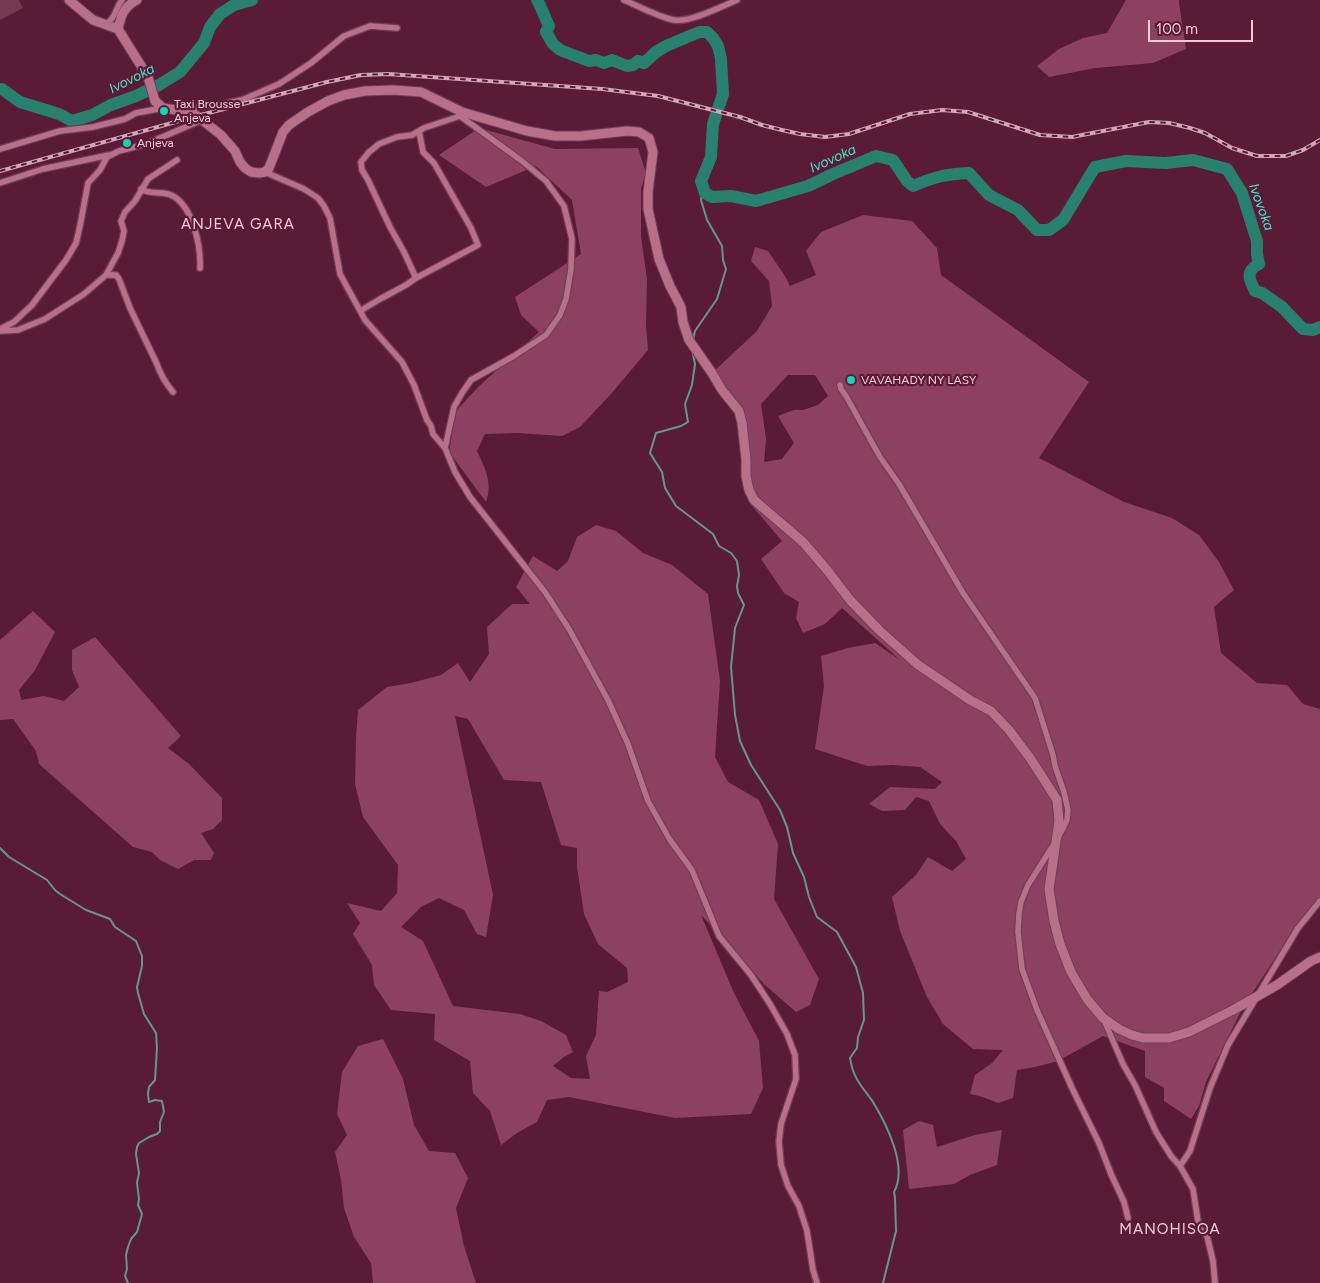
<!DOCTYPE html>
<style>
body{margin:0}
#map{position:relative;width:1320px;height:1283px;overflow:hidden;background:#5a1b37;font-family:Figtree,sans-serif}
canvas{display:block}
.scale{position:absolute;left:1148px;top:20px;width:105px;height:22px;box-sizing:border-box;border:2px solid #f2cad7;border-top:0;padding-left:6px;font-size:15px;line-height:18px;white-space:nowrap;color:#f2cad7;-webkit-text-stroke:4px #5a1b37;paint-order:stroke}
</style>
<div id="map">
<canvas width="1320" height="1283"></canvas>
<div class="scale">100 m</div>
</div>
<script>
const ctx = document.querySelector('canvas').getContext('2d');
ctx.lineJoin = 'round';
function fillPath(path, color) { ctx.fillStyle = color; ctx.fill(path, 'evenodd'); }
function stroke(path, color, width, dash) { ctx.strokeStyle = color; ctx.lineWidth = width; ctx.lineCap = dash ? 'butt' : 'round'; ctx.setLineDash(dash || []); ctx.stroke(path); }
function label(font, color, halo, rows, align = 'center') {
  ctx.font = font + ' Figtree,sans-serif'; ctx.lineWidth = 4.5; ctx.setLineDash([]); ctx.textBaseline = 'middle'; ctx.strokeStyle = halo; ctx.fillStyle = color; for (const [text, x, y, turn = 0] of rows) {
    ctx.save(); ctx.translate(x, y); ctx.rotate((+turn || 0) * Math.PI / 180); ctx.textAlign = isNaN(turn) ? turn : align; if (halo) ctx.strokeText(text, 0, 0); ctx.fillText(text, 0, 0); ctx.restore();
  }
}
const green = new Path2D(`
 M0,0h19l4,8 -23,12z`);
const forest = new Path2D(`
 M1126,0h53v3l7,46 -33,14 -58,5 -46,9 -12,-11 22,-17 24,-11 24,-5z
 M479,128l76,21 83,-1 8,25 -5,16v48l6,42 -1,47 2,24 -37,44 -31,33 -18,9 -45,-3 -32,1 -8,17c8,17 16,32 9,51l-37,-50 7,-41 22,-24 61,-55 -18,-17 -6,-18 66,-43 -9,-54 -36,-34 -50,21 -47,-32z
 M863,215l49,6 25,27 4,27 148,107 -50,76 85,44 48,16 27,17 20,27 15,28 -20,17 7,46 36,30 30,2 16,19 17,5v189l-25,30 -52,79 -37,75 -7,24 -8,13 -27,-18v-13l-19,-11v-26l-42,-15 -45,25 -23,6 -18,3 -4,28 -15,5 -15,-6 -13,-3 5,-19 17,-12 11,-13 -30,-1 -30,-25 -16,-27 -27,-66 -8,-34 24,-22 12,-18 24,14 14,-12 -10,-18 -16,-17 -11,-23 -13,-4 -11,13 -23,1 -13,-7 21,-17 45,2 7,-7 -22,-15 -28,-2 -25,1 -52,-17 9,-63 -3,-30 27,-8 27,-5 25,17 -58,-52 -17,16 -22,9 -7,-15 3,-16 -15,-9 -23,-34 21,-18 -34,-40 -6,-78 -30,-50 45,-42 15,-25 -3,-25 -18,-20 4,-14 13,4 17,25 5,10 26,-11 -10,-24 15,-19zM788,375h27l13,21 -10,9 -15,5h-9l-16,6 16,27 -12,16 -18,3 2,-23 -5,-35z
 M596,525l20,6 27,22 29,12 36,29 12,87 -5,76 13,25 31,18 19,44 -4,55 45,80 -9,26 -14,7 -32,-28 -42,-47 -21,-22 33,78 25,48 4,47 -12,26 -76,4 -106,-21 -22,3 -10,22 -20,11 -16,12 -11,-34 -17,-18 -3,-32 -36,-21 1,-26 -44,-4 -17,-25 -2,-20 -19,-31 7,-11 -13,-20 34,8 16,-18 1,-28 -35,-48 -8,-33 1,-46 2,-28 29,-23 24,-4 30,-8 17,-12 12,19 19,-28 -2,-27 25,-23h18l-14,-17 17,-31 24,15 11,-10 9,-24zM455,716l13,3 36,61 37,2 20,63 16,3v19l7,47 14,30 29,24 1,14 -21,10 -8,-1 -3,44 -10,21 4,23 -19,-1 -18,-12 11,-9 9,-5 -7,-17 -25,-14 -21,-7 -67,-8 -30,-65 -22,-14 20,-20 18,-9 25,12 13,24 9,3 7,-42z
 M33,611l22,21 -20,38 -16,20 2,10 23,-4 20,5 15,-14 -7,-17v-20l23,-13 86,99 -13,12 21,16 33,34v22l-9,9 -12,4 13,20 -3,7h-17l-16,9 -18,-9 -8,-8 -19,-5 -94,-83 -3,-13 -23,-32 -13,1v-80z
 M383,1039l20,40 11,46 15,26 26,2 13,25 -12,30 8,38 12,37h-103l-2,-20 -17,-26 -10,-29 -3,-28 -6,-28 12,-17 -10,-21 5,-42 16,-26z
 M919,1121l14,4 4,22 38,-12 27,-5 -5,35 -27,10 -16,9 -45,5 -6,-59z`);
const stream = new Path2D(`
 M693,340l2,-9 22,-32 9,-30 -3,-9 -1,-14 -15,-26 -6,-20 2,-13
 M692,350l3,14 -3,21 -7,19 3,18 -7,4 -25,7 -6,20 12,19 3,16 11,18 37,28 6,12 12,7 6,8 2,14 -2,11 1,7 6,12 -9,23 -4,39 4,48 5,26 11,24 29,45 7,17 6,26 11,24 5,20 8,20 20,15 19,35 7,26 1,27 -6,17 -1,11 -7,10c1,5 2,11 4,15 4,11 13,20 19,29 14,23 35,65 21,90l1,6 1,33 -13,52
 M0,848l9,9 38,23 8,10 5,4 26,16 24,9 5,8 21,14 6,15v10l-5,21 1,6 6,21 12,19 1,15 -2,32 -6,7 -1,7 1,8 6,-2 7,1 2,11 -4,10v9l-3,3 -8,3 -10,6 -2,4 -1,7 3,19 -2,10 2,16 -1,6 4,9 -5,18 -6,7 -3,8 -2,8 1,14 -2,7 3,7`);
const river = new Path2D(`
 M537,0c3,4 9,20 12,26l-3,6 7,12 7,6 29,11 7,-1 8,3 8,-3 15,6 6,-1 5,-4 6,2 12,-11 10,-6 33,-14h8l6,6 5,8 3,13 2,35 -10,30 -2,33 -10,24 4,12 7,4 19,-1 25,5 52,-15 25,-12 43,-18 17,4 14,21 6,5c21,-9 33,-12 56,-13l20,22 29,15 19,20h12l14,-10 32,-53 31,-6 40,2 27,-3 34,9 15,24 15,48v13l2,10c-14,7 -10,15 -4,27l7,2 20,14 21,22 10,1 7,-3
 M0,89h2l18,13 39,12 13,7 20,-6 19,-10 25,-9 23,-11 21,-13 24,-29 6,-16 10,-13 14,-9 18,-5`);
const street = new Path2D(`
 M624,0c14,6 37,18 50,20 15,3 49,-14 63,-20
 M105,25c11,-7 10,-16 17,-25
 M184,109l38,-5 20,-4 37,-16 32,-21 33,-27 26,-10 27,2
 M462,112l-2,4 62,45 24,20 18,25 8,33 -1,30 -5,30 -6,16 -14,20 -32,21 -43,24 -9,13 -8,14 -9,41 10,24 15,25 75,95 24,37 39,71 20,44 20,57 22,39 22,30 27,66 32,39 19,29 17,30 8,21 1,24 -15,45 -2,17 2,24 7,21 11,20 8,25 6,39 4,13
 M0,149l60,-18 33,-4 32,-8 11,-6 27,-5
 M265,172l39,17 14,9 6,8 6,12 10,56 25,46 37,42 12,23 13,35 4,6 2,8 12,14
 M0,183l43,-14 66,-14
 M141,189c9,6 20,2 30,6 22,10 30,52 29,73
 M106,275h10l3,4 11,29 26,54c4,11 9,21 17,30
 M416,278l-12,-26 -14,-25 -22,-47 -6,-10 -1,-8 8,-10 10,-8 18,-7 15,-2 12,-7 36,-12
 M360,311l20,-12 26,-14 10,-7 62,-33 -7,-17 -37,-65 -11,-11 -4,-21
 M0,329l14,-7 18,-17 34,-45 10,-17 4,-17 8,-43 12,-13 7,-13 12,-6 27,-7 56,-24
 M0,331l18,-1 27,-11 39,-25 22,-19 12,-22 4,-12 2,-10 -3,-10 4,-9 10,-11 13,-22 29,-19
 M840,385l1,4 5,7 34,61 19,27 64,109 72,105 18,57 2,11 9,26 4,18 -1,10 -8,16
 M1054,844l-26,41 -7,17 -2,12 -1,18 4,37 15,41 35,78 27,55 12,31 13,28 4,16
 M1104,1020l19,44 12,21 21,47 15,24 9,10 13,23 6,39 8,8 6,25 2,22
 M1180,1166l10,-15 20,-63 18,-43 70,-117 22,-27`);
const secondary = new Path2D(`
 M69,0l24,20 25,9 30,48 7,24 8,7 27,4 7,4 24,19 14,16 5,11 5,6 6,4 8,1 6,-1 4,-4 14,-36 6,-7 19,-13 20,-11 16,-6 21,-4 28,-1 28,2 41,20 65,19 28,5h26l46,-5 12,1 10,6 4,14 -5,40v17l11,50 11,27 11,21 2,15 6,18 23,33 10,17 17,21 3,12 4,36v17l3,14 5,10 49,42 24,28 23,30 29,30 38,34 53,36 21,11 18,19 21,28 27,42 2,21 -10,68 5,32 6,23 11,28 16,27 16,19 16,11 13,6 11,3h26l20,-6 44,-22 44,-25 34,-24 9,-4
 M118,29c3,-13 6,-23 19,-29`);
const rail = new Path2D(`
 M0,171l197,-55 130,-34 34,-7 27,-1 214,15 56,7 82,21 22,8 20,5 18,4 25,3 24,-3 61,-20 32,-4 26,2 72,23 32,2 77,-15 20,1 21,5 15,5 27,15 25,8h29l17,-6 17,-10`);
const markers = [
 [164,111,5,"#11d5b4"],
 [127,143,5,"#11d5b4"],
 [851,380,5,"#11d5b4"]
];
const poiNames = [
 ["Taxi Brousse",174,104],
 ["Anjeva",174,118],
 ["Anjeva",137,143],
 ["VAVAHADY NY LASY",861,380]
];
const waterNames = [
 ["Ivovoka",132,79,-27],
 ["Ivovoka",833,159,-24],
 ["Ivovoka",1261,207,70]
];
const quarterNames = [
 ["ANJEVA GARA",238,225],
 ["MANOHISOA",1170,1230]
];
fillPath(green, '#733a51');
fillPath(forest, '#8d4160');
stroke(stream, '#65978e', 2);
stroke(river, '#28816e', 12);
stroke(street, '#733d56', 8);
stroke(secondary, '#733d56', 11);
stroke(street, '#b76f8a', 5.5);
stroke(secondary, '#b76f8a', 9);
stroke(rail, '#d3a7b7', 4);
stroke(rail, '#5a1b37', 2, [5.5]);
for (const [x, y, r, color] of markers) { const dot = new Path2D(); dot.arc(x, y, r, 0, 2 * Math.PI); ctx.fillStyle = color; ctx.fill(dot); stroke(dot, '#5a1b37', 2); }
label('12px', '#f2cad7', '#5a1b37', poiNames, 'left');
label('italic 14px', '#44e6c6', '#5a1b37', waterNames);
ctx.letterSpacing = '1px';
label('15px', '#f2cad7', '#5a1b37', quarterNames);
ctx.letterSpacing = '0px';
</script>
